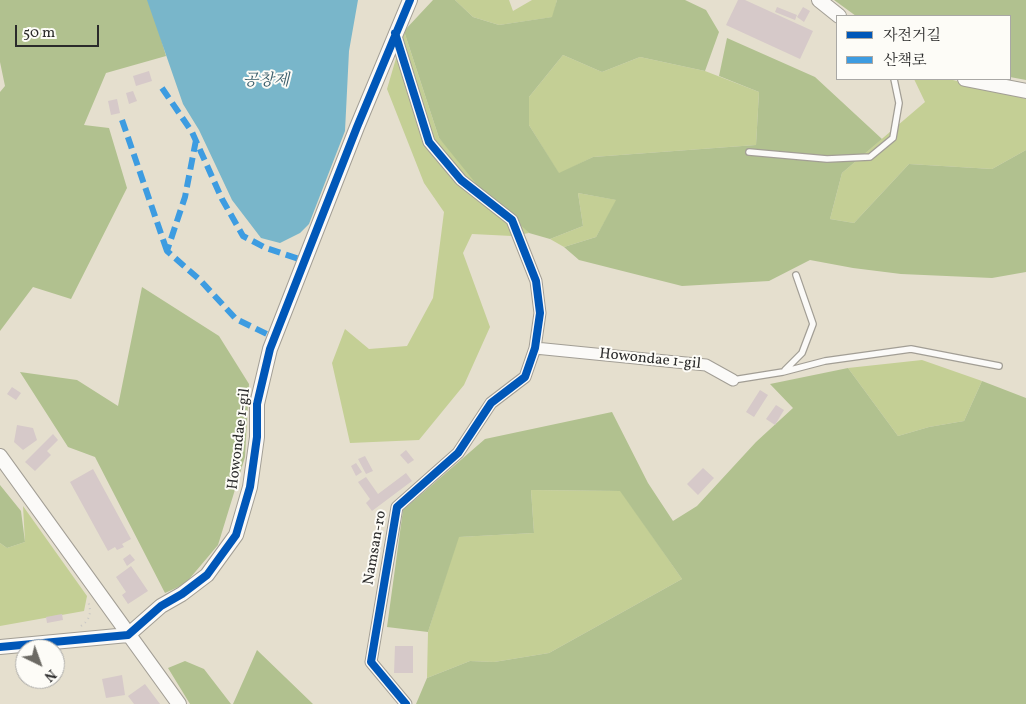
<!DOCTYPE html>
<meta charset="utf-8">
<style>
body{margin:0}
#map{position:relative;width:1026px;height:704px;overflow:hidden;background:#e5dfce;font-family:Vollkorn,"Noto Serif KR",serif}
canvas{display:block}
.legend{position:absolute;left:836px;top:15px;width:175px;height:65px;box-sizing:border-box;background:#fdfcf7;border:1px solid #a9a8a5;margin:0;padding:6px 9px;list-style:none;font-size:15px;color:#2b2b2b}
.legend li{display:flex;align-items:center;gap:10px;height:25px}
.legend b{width:25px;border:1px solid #a9a8a5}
.north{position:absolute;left:15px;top:639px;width:50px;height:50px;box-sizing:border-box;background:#fdfcf7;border:1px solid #a9a8a5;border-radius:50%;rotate:138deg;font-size:14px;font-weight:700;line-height:20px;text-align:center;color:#2b2b2b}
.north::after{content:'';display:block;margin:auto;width:18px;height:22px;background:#6c6a64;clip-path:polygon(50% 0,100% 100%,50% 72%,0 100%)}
.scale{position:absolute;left:15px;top:25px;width:84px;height:22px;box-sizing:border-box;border:2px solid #2b2b2b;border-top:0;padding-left:6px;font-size:15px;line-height:18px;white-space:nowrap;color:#2b2b2b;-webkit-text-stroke:4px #fdfcf7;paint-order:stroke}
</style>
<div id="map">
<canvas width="1026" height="704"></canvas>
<ul class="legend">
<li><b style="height:6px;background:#0057b8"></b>자전거길</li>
<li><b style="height:6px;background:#3d9ce1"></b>산책로</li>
</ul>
<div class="north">N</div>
<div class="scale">50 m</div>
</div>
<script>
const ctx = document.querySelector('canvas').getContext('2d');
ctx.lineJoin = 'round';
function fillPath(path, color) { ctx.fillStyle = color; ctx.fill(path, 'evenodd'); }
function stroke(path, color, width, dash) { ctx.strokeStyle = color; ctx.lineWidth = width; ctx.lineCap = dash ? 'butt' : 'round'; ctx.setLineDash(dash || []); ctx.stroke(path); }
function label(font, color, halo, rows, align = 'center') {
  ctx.font = font + ' Vollkorn,"Noto Serif KR",serif'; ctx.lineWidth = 4; ctx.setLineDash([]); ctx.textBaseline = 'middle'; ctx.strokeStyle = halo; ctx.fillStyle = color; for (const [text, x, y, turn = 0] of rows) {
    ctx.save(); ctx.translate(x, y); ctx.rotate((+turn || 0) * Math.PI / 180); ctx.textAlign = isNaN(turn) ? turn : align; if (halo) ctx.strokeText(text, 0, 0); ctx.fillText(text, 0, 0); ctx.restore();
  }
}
const green = new Path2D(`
 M455,0h54l4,11 19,-11h25l-4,17 -54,8 -26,-8z
 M404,31l35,107 90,95 -17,3 -40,-2 -9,19 27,74 -26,58 -45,55 -69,3 -18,-80 13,-34 24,20 38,-3 26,-48 11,-86 -20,-29 -37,-94z
 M563,55l39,17 38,-15 65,14 54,21 -3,53 -163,12 -34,17 -30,-49v-28z
 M914,79h35l77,20v51l-34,19 -83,-5 -55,59 -24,-4 12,-46 83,-71z
 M578,193l39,7 -21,37 -32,10 -14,-8 33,-13z
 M922,360l60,21 -18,40 -35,6 -31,9 -50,-68z
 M531,490l90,1 61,88 -133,74 -55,9 -24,-1 -43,17 1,-46 30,-95 76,-4z
 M23,506l64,90 -3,15 -84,15v-83l7,5 18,-6z`);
const forest = new Path2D(`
 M0,0h150l16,56 -60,17 -22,52 25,3 18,60 -56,111 -38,-12 -33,44v-239l5,-6 -5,-24z
 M433,0h22l18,17 26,8 53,-8 5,-17h128l21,10 13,22 -14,39 -65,-14 -38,15 -39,-17 -34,42v28l30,48 34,-16 163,-12 3,-53 -40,-16 8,-38 88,39 67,62 -40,34 -12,46 24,4 55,-59 83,5 34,-19v122l-34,6 -91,-4 -48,-6 -43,-8 -41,21 -87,5 -103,-26 -15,-13 32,-10 20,-37 -38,-7 5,33 -33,13 -21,-6 -51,-47 -39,-48 -35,-107z
 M834,0h192v80l-16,-3v-61h-154z
 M142,287l77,49 30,48 -4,73 -27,88 -33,39 -20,9 -70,-136 -27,-10 -48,-75 57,8 41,26z
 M848,368l50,68 31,-9 35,-6 18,-40 44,17v306h-610l11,-26 43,-17 24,1 55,-9 133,-74 -62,-88 -89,-1 3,43 -75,4 -31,95 -41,-5 16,-117 82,-71 127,-27 36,71 25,38 24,-15 59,-64 37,-34 -23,-24z
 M0,485l21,26 4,31 -18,6 -7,-5z
 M257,650l56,54h-80z
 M185,661l19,8 27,35h-41l-22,-36z`);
const water = new Path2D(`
 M147,0h211l-9,51 -4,80 -36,93 -9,9 -20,10 -19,-5 -29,-38 -33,-70 -16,-26z`);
const building = new Path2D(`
 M738,0h7l68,31 -13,28 -74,-34z
 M777,7l20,8 -2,5 -20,-8z
 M803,7l7,4 -6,11 -7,-5z
 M149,71l3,10 -16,5 -3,-10z
 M133,91l4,10 -8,3 -3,-11z
 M117,99l3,14 -9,2 -3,-14z
 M12,387l9,6 -5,7 -9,-6z
 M760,390l8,5 -14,22 -8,-5z
 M776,405l8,5 -9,15 -9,-6z
 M17,425l16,3 4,12 -14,10 -9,-8z
 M53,434l5,6 -11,11 4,4 -16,16 -10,-9z
 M406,450l8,10 -6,4 -8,-9z
 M365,456l8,15 -7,3 -8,-15z
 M356,463l6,9 -6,4 -5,-10z
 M703,468l11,10 -16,17 -11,-11z
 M93,469l38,70 -9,5 2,3 -7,3 -2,-3 -7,4 -38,-69z
 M406,473l6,8 -40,30 -6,-8 4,-4 -12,-17 8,-5 12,17z
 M130,554l5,6 -8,6 -4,-7z
 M131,566l17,25 -20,13 -6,-9 4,-3 -10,-15z
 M62,614l1,6 -16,3 -1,-6z
 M395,646h18v27h-19z
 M122,675l3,20 -19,3 -4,-19z
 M145,684l15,20h-26l-6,-8z`);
const path = new Path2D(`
 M81,626c9,-6 11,-14 7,-25`);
const service = new Path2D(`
 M749,152l78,7 43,-2 23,-19 6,-35 -5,-24
 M785,370l17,-17 11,-29 -17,-49
 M733,380l50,-8 42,-11 86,-12 88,17`);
const minor = new Path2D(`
 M395,33l34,109 32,38 51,40 24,61 4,32 -5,35 -10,29 -34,26 -33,50 -61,54 -26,155 35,42
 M535,348l171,17 27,15`);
const tertiary = new Path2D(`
 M819,0l20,16
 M965,79l61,12
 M0,456l179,248
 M0,647l128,-12 33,-29 21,-12 25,-19 29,-40 14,-48 7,-50v-33l13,-55 87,-222 53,-127`);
const quiet = new Path2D(`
 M162,88l30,44 30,67 21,37 23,12 39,13
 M122,120l45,131
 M196,140l-11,57 -18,54 33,29 36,39 39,19`);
const cycleway = new Path2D(`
 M395,33l34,109 32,38 51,40 24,61 4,32 -5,35 -10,29 -34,26 -33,50 -61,54 -26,155 35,42
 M0,647l128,-12 33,-29 21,-12 25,-19 29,-40 14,-48 7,-50v-33l13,-55 87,-222 53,-127`);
const streetNames = [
 ["Howondae 1-gil",650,360,6],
 ["Howondae 1-gil",240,439,-83],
 ["Namsan-ro",376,548,-80]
];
const waterNames = [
 ["공창제",266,82]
];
fillPath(green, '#c4cf95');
fillPath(forest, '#b1c18f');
fillPath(water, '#79b6ca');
fillPath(building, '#d6c9c9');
stroke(service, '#a29e95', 8);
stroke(minor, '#a29e95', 13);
stroke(tertiary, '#a29e95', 16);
stroke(path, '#c9c7c4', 2, [1, 4]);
stroke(service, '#fbfaf8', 5.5);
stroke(minor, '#fbfaf8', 11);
stroke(tertiary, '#fbfaf8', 14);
stroke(quiet, '#3d9ce1', 6, [12, 6]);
stroke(cycleway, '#0057b8', 8);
label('15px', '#2b2b2b', '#fdfcf7', streetNames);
label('italic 16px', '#385c6a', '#fdfcf7', waterNames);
</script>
